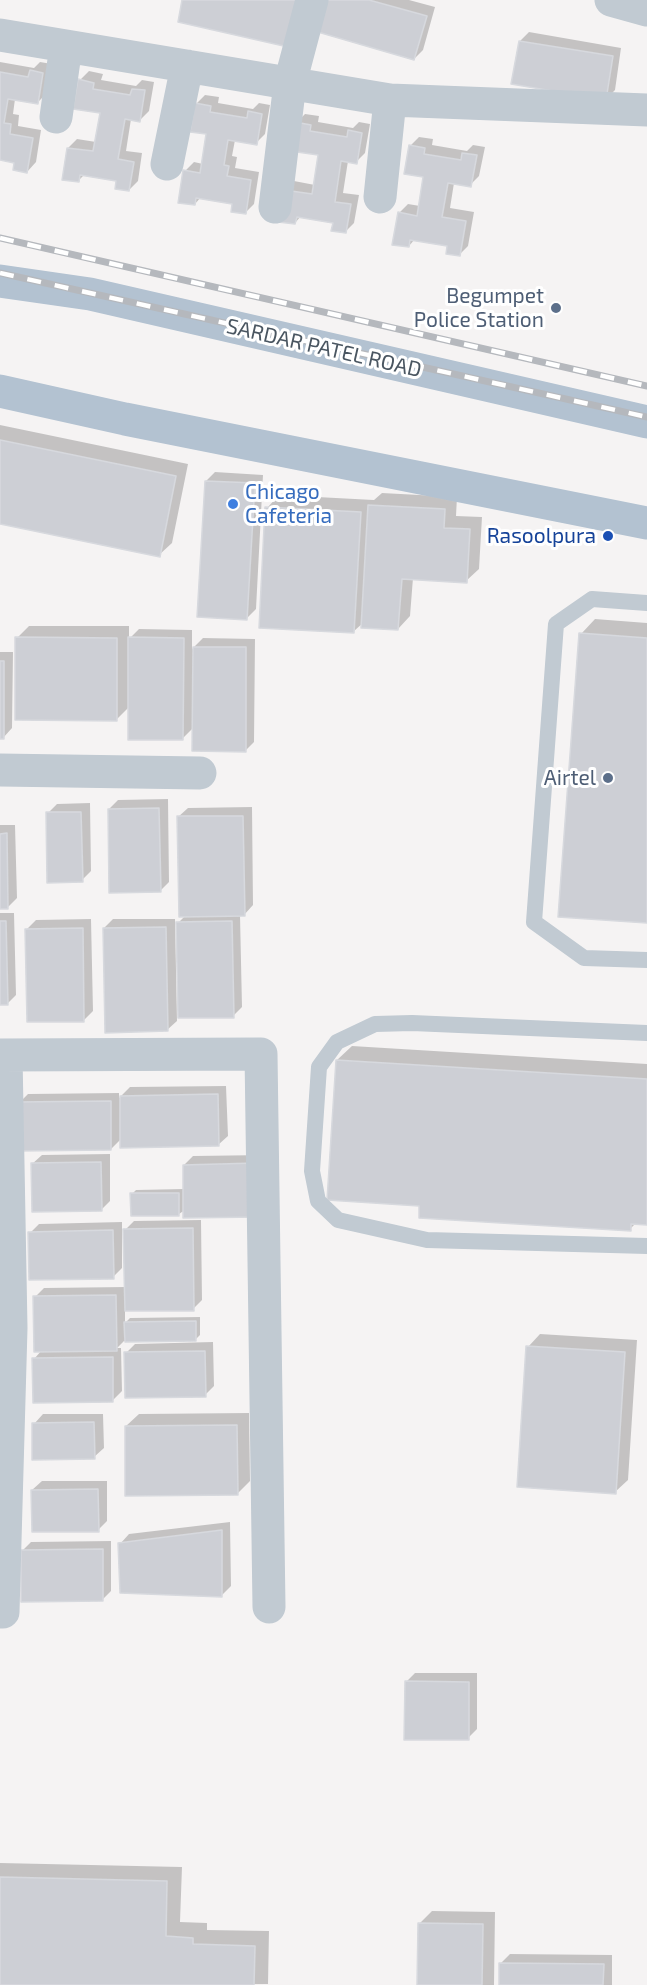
<!DOCTYPE html>
<style>
body{margin:0}
canvas{display:block;background:#f5f3f3}
</style>
<canvas width="647" height="1985"></canvas>
<script>
const ctx = document.querySelector('canvas').getContext('2d');
ctx.lineJoin = 'round';
function fillPath(path, color) { ctx.fillStyle = color; ctx.fill(path, 'evenodd'); }
function stroke(path, color, width, dash) { ctx.strokeStyle = color; ctx.lineWidth = width; ctx.lineCap = dash ? 'butt' : 'round'; ctx.setLineDash(dash || []); ctx.stroke(path); }
function label(font, color, halo, rows, align = 'center') {
  ctx.font = font + ' "Exo 2",sans-serif'; ctx.lineWidth = 6; ctx.setLineDash([]); ctx.textBaseline = 'middle'; ctx.strokeStyle = halo; ctx.fillStyle = color; for (const [text, x, y, turn = 0] of rows) {
    ctx.save(); ctx.translate(x, y); ctx.rotate((+turn || 0) * Math.PI / 180); ctx.textAlign = isNaN(turn) ? turn : align; if (halo) ctx.strokeText(text, 0, 0); ctx.fillText(text, 0, 0); ctx.restore();
  }
}
const shadow = new Path2D(`
 M321,0h88l26,7 -12,43 -9,9z
 M529,32l92,16 -6,42 -9,9 -86,-58z
 M0,62l34,6 6,-6 12,2 -5,29 -9,9 -23,-3 -2,15 6,1 -1,11 23,4 -5,32 -9,10 -11,-11 -16,-2z
 M89,71l14,3 -2,6 35,6 6,-6 12,2 -5,29 -9,9 -9,-1 -5,32 16,2 -4,28 -9,9 -11,-10 -33,-6 -7,7 -10,-33 9,-9 19,3 6,-30 -22,-32z
 M205,95l14,2 -1,6 35,6 6,-6 11,2 -5,29 -9,9 -21,-3 -3,16 5,1 -2,11 24,4 -5,32 -9,9 -11,-10 -33,-6 -6,7 -10,-33 9,-9 9,2 5,-31 -12,-29z
 M305,114l14,2 -1,6 35,6 6,-6 11,2 -5,29 -9,9 -8,-1 -5,32 16,2 -5,28 -9,9 -10,-10 -34,-6 -6,7 -15,-3 14,-39 21,4 5,-31 -24,-31z
 M419,137l14,2 -1,6 35,6 6,-6 12,2 -6,29 -9,9 -16,-2 -4,25 24,4 -6,34 -9,9 -10,-10 -34,-6 -6,7 -10,-33 9,-9 12,2 5,-30 -15,-30z
 M0,425l188,39 -16,79 -13,12 -159,-33z
 M215,472l48,3 -7,134 -9,9 -41,-137z
 M382,493l75,4 -1,19 26,1 -3,52 -13,12 -53,-3 -3,38 -12,13 -35,-6 -9,8 -87,-123 12,-13 95,5z
 M595,619l52,4v299l-66,-288z
 M29,626h100v13l10,-10 53,1v19l11,-11 52,1 -1,103 -9,9 -51,-24 -12,12 -52,-33 -14,14 -99,-82z
 M0,652h13l-1,76 -9,10h-3z
 M168,799l1,83 -9,9 -51,-82 9,-9z
 M90,803l1,68 -9,9 -34,-67 9,-9z
 M252,807l1,98 -9,10h-4l2,92 -9,9 -55,-93 7,-7 -7,-99 10,-9z
 M0,825h15l2,73 -9,9h-8z
 M0,913h14l2,82 -9,9h-7z
 M91,919l2,92 -9,9 -57,-91 9,-9z
 M113,919h62l2,102 -10,9 -63,-102z
 M352,1046l295,18v160l-11,-1 -6,6 -209,-25 -84,-144z
 M226,1086l2,50 -10,9 -96,-7 -11,11 -92,-46 9,-9 91,-1v5l11,-11z
 M110,1154v47l-9,9 -69,-46 10,-9z
 M266,1155l-87,59 -47,-20 4,-4 48,-1v-24l9,-9z
 M201,1220l1,80 -9,9 -68,1v13l5,-5 70,-1v18l-4,4 -72,2 -7,7h4l1,43 -9,9 -79,-41 8,-9 -7,-53 9,-9 82,-1 -1,-57 9,-9z
 M122,1222v46l-9,9 -83,-44 9,-9z
 M540,1334l97,6 -9,140 -13,12 -87,-145z
 M213,1342l1,44 -9,9 -79,-42 9,-9z
 M249,1413l1,68 -13,13 -111,-68 13,-12z
 M43,1414h60l1,34 -10,9 -60,-33z
 M42,1481h65v40l-9,9 -66,-40z
 M230,1522l1,64 -9,9 -102,-51 9,-10z
 M111,1541v50l-9,9 -80,-49 9,-9z
 M415,1673h62v56l-9,9 -62,-56z
 M0,1863l182,4 -2,55 27,1v7l62,1 -1,53 -268,1z
 M432,1911l63,1 -1,73h-75v-61z
 M510,1954l102,1v30h-112l1,-22z`);
const building = new Path2D(`
 M182,0h117l-11,47 -110,-25z
 M320,0h49l58,16 -13,44 -103,-30z
 M519,41l94,15 -7,44 -95,-16z
 M30,70l13,3 -5,31 -30,-5 -4,24 7,1 -1,10 23,4 -6,35 -14,-3 1,-7 -14,-3v-88l28,5z
 M78,79l16,4 -1,6 37,6 2,-6 13,1 -5,32 -15,-3 -7,40 16,3 -5,29 -14,-2 1,-8 -36,-6 -1,7 -17,-2 5,-32 26,3 7,-38 -27,-4z
 M195,103l16,3 -1,6 37,6 1,-7 14,3 -5,31 -29,-5 -4,25 5,1 -2,10 24,4 -5,34 -15,-2 1,-8 -36,-6 -1,7 -17,-2 5,-33 17,3 6,-39 -16,-2z
 M295,122l16,3 -1,6 37,6 1,-7 14,3 -5,31 -16,-3 -6,41 16,2 -5,29 -15,-2 2,-8 -36,-6 -2,7 -17,-2 6,-32 28,4 6,-39 -28,-4z
 M409,145l16,3 -1,6 37,6 1,-7 15,2 -6,32 -23,-4 -6,34 24,4 -6,35 -14,-2 1,-8 -37,-6 -1,7 -17,-2 6,-33 19,4 6,-39 -19,-3z
 M0,440l176,36 -16,81 -160,-33z
 M205,481l50,2 -8,137 -50,-3z
 M368,505l77,4 -1,19 26,1 -3,54 -65,-4 -4,51 -37,-2z
 M265,507l96,5 -7,121 -95,-5z
 M579,633l68,5v285l-89,-6z
 M15,637l102,1v83l-102,-1z
 M128,637l56,1 -1,102h-55z
 M193,647h53v105l-54,-1z
 M0,661h4v78h-4z
 M159,808l2,84 -52,1 -1,-84z
 M46,812h35l2,70 -36,1z
 M177,816h66l2,100 -66,1z
 M7,833l1,76h-8v-75z
 M0,921h6l2,84h-8z
 M232,921l2,97h-56l-2,-96z
 M166,927l2,104 -63,2 -2,-105z
 M83,928l1,94h-57l-2,-93z
 M336,1060l311,19v146l-16,-1v7l-212,-13v-12l-92,-6z
 M218,1094l1,52 -99,2v-52z
 M111,1101v49l-93,1 -1,-49z
 M101,1162l1,49 -70,1 -1,-49z
 M257,1163l2,54 -76,1v-53z
 M130,1193h49v23h-48z
 M193,1228l1,83h-69l-2,-82z
 M113,1230l1,49 -85,1 -1,-48z
 M116,1295l1,56 -83,1 -1,-56z
 M196,1321v20l-71,1 -1,-20z
 M526,1346l99,6 -9,142 -99,-7z
 M205,1351l1,46 -81,1 -1,-46z
 M113,1357v45l-80,1 -1,-45z
 M94,1422l1,37 -63,1v-37z
 M237,1425l1,70 -113,1v-70z
 M98,1489l1,43h-67l-1,-42z
 M222,1530v67l-102,-4 -2,-50z
 M103,1549v52l-82,1v-52z
 M405,1681l64,1v58h-65z
 M0,1877l167,4 -1,55 27,2v6l62,2 -1,39h-254z
 M418,1923l65,1 -1,61h-65z
 M499,1963l105,1 -1,21h-104z`);
const service = new Path2D(`
 M647,603l-55,-4 -36,25 -22,298 50,36 63,2
 M647,1033l-235,-10 -37,1 -38,18 -18,25 -7,104 6,30 20,19 89,20 220,6`);
const minor = new Path2D(`
 M611,0l36,10
 M0,35l390,65 257,10
 M56,117l10,-71
 M167,164l20,-98
 M380,197l10,-97
 M275,207l15,-124 22,-83
 M0,770l200,3
 M0,1055l261,-1 8,553
 M0,1612h3l8,-284 -5,-273`);
const primary = new Path2D(`
 M0,281l90,13 557,128
 M0,391l125,28 522,104`);
const rail = new Path2D(`
 M0,238l647,148
 M0,273l647,144`);
const markers = [
 [556,308,6,"#5c6f8a"],
 [233,504,6,"#3f7fe0"],
 [608,536,6,"#1a4fb4"],
 [608,778,6,"#5c6f8a"]
];
const serviceNames = [
 ["Begumpet",544,296],
 ["Police Station",544,320],
 ["Airtel",596,778]
];
const streetNames = [
 ["SARDAR PATEL ROAD",324,348,13]
];
const shopNames = [
 ["Chicago",245,492],
 ["Cafeteria",245,516]
];
const transitNames = [
 ["Rasoolpura",596,536]
];
fillPath(shadow, '#0003');
fillPath(building, '#cdcfd5');
stroke(building, '#d7d9de', 1.5);
stroke(service, '#c1cad2', 16);
stroke(minor, '#c1cad2', 33);
stroke(primary, '#b3c2d1', 33);
stroke(rail, '#b5b8bd', 7);
stroke(rail, '#fff', 4.5, [14]);
for (const [x, y, r, color] of markers) { const dot = new Path2D(); dot.arc(x, y, r, 0, 2 * Math.PI); ctx.fillStyle = color; ctx.fill(dot); stroke(dot, '#fff', 2); }
label('21px', '#4e5e75', '#fff', serviceNames, 'right');
label('21px', '#4a5661', '#fff', streetNames);
label('21px', '#366cbe', '#fff', shopNames, 'left');
label('21px', '#164399', '#fff', transitNames, 'right');
</script>
